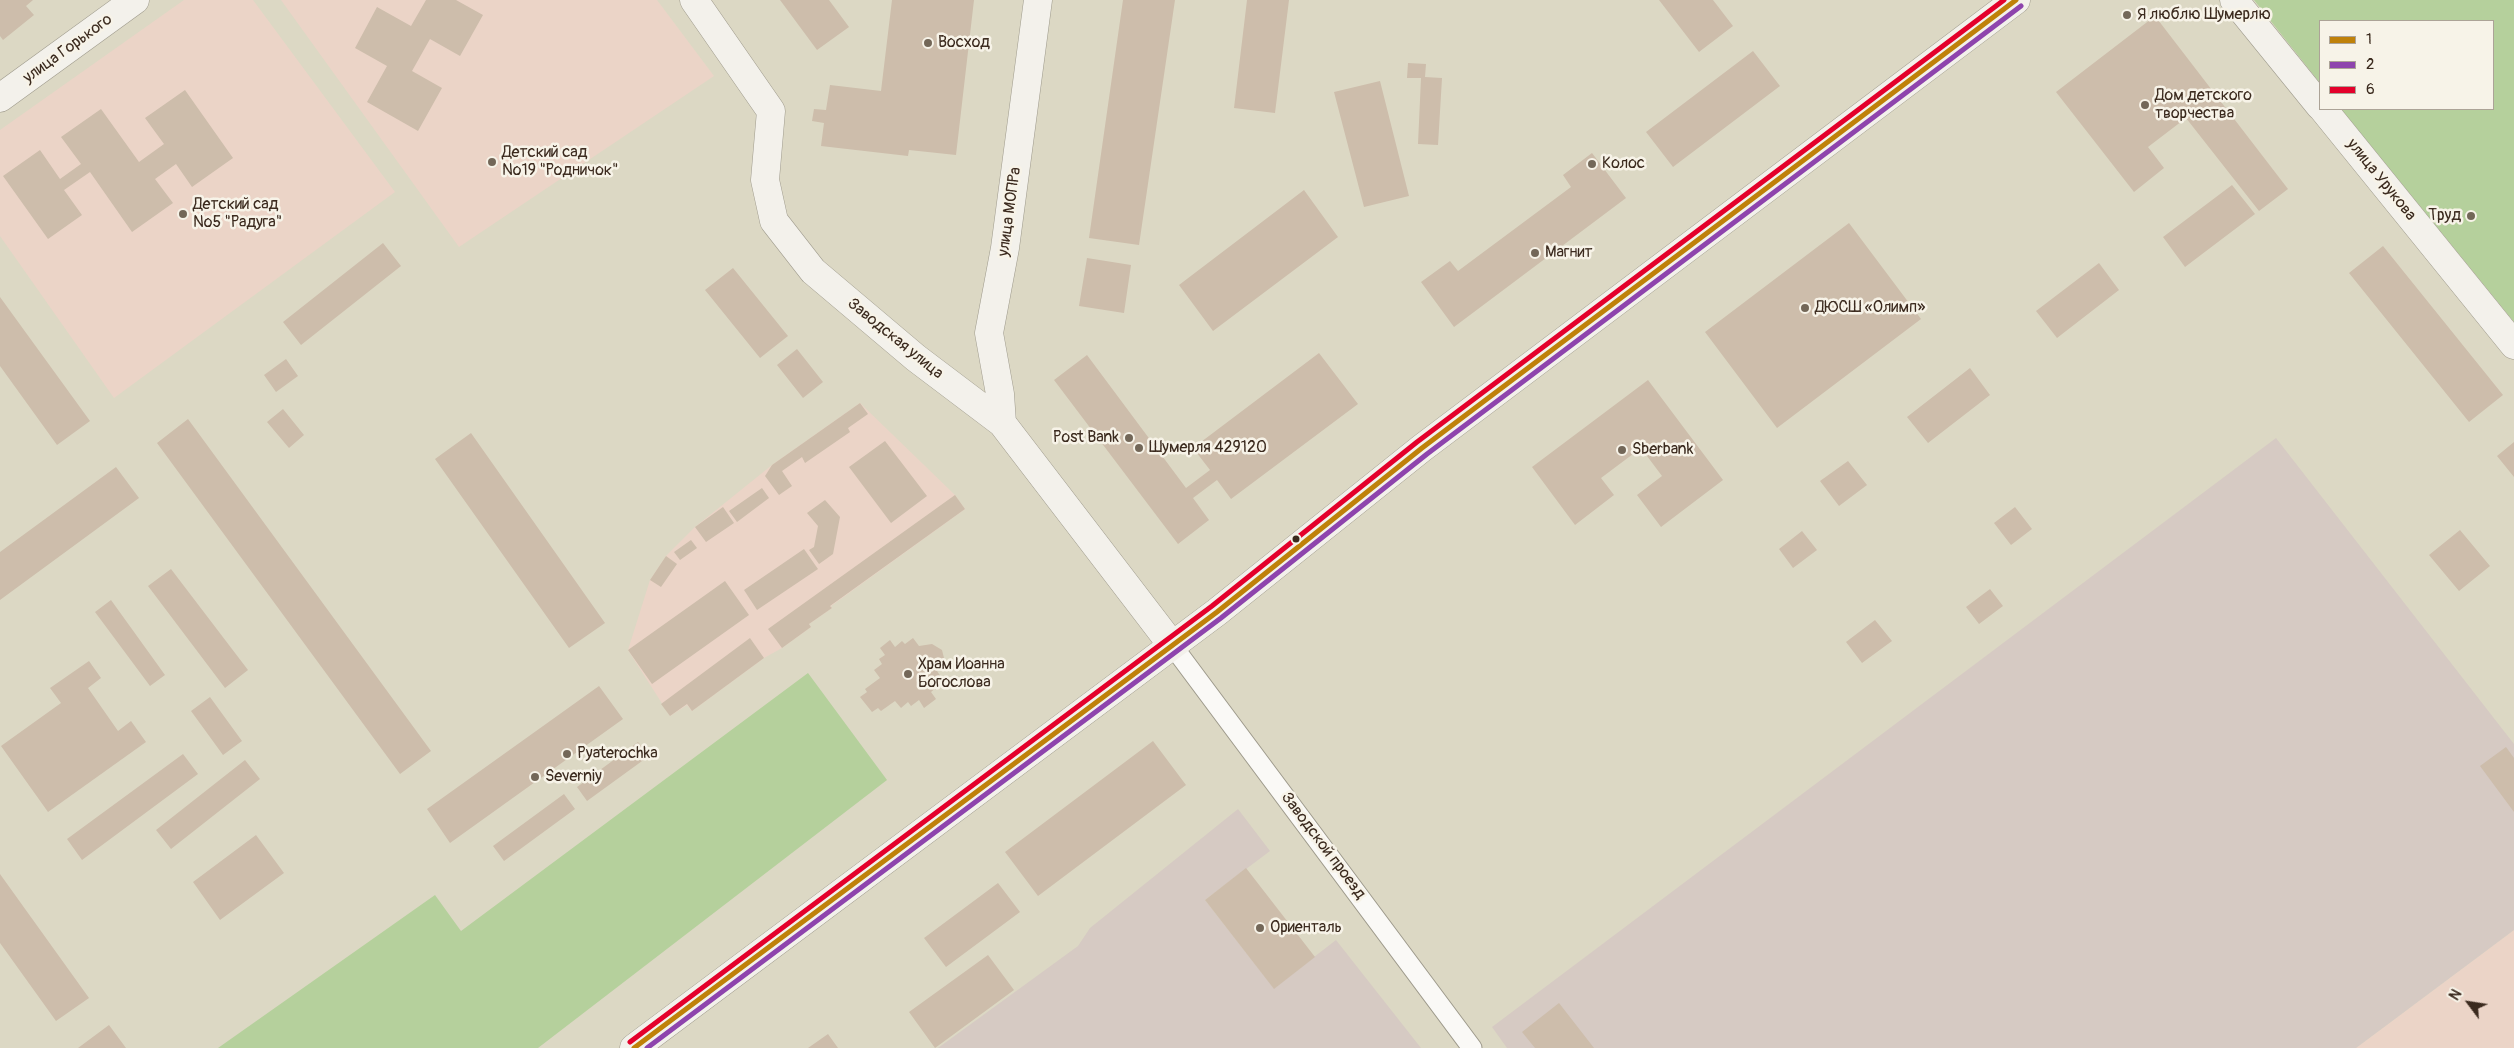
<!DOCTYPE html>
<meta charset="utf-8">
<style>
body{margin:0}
#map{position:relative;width:2514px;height:1048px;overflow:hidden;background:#dcd8c4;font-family:Pangolin,sans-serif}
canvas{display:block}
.legend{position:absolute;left:2319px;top:20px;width:175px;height:90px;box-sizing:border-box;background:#f7f3e8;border:1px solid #aca397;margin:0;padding:6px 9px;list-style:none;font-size:15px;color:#3b2a1e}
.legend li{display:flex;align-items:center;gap:10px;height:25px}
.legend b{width:25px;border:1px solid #aca397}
.north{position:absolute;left:2444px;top:978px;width:50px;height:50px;-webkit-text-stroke:4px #f7f3e8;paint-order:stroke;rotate:301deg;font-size:14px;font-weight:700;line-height:20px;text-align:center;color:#3b2a1e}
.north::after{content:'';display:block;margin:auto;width:18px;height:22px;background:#3b2a1e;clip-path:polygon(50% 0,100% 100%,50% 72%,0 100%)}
</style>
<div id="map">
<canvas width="2514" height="1048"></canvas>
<ul class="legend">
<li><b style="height:6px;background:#bf8109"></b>1</li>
<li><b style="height:6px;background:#8e44ad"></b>2</li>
<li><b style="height:6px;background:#e4002b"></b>6</li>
</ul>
<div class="north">N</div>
</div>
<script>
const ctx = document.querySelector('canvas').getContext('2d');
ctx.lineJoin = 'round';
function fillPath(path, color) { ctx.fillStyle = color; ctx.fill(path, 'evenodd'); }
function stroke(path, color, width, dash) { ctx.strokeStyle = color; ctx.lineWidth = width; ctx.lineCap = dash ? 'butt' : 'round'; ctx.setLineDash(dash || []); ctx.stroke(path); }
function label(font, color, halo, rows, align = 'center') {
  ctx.font = font + ' Pangolin,sans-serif'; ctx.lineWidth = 5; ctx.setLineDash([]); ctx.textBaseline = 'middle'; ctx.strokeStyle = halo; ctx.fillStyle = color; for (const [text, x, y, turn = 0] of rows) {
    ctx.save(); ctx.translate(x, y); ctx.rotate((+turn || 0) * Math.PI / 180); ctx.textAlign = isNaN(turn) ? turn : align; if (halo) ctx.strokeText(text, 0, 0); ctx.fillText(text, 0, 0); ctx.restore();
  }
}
const built = new Path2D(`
 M184,0h69l142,192 -281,206 -114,-162v-106z
 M281,0h376l57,76 -255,171z
 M860,403l95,92 10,14 -134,97 1,2 -23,16 2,3 -29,21 -18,10 -72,53 -5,-6 -17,11 -42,-66 22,-70 16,-24 29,-29 77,-62z
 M2514,930v118h-158z`);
const industrial = new Path2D(`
 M2276,438l238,306v186l-158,118h-849l-15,-21z
 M1238,809l32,42 -65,49 69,88 62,-48 85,108h-483l140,-102 12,-18z`);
const green = new Path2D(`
 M2254,0h260v322l-173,-213h152v-88h-173v62z
 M808,673l79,107 -349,268h-320l217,-153 26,36z`);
const building = new Path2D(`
 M0,0h33l-7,6 8,9 -31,25 -3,-4z
 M426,0h30l27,15 -23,41 -30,-17 -18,32 30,17 -24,43 -51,-29 20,-36 -32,-18 22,-41 34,19z
 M780,0h49l20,27 -32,23z
 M892,0h82l-18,155 -47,-5 -1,6 -87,-10 3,-23 -12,-2 2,-12 12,1 4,-25 51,6z
 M1123,0h52l-36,245 -50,-7z
 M1247,0h42l-14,113 -41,-5z
 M1659,0h54l20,26 -34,26z
 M2155,16l133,173 -29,22 -73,-93 -38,29 16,21 -30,24 -78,-100z
 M1753,51l27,35 -107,81 -27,-35z
 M1408,63l18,1 -1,13 17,1 -4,67 -20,-1 3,-66h-14z
 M1380,81l29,115 -45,11 -30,-115z
 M185,90l48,68 -41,29 -16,-23 -21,15 18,24 -41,29 -42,-60 -26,18 18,25 -34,24 -45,-63 37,-26 20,29 21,-15 -20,-27 40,-28 38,53 25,-18 -19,-26z
 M1592,153l34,45 -172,129 -33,-45 29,-21 8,10 113,-84 -8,-12z
 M2232,185l23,29 -70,53 -22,-30z
 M1304,190l34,47 -125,94 -34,-46z
 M1849,223l72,96 -144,109 -72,-96z
 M383,243l18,23 -100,79 -18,-23z
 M2383,246l120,149 -34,27 -120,-149z
 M1087,258l44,7 -7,48 -45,-7z
 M2099,263l20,27 -62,48 -21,-27z
 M733,268l55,68 -28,22 -55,-68z
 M0,297l90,124 -33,24 -57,-79z
 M797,349l26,33 -20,16 -26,-33z
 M1319,353l39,51 -127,95 -14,-19 -24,18 16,22 -31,24 -124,-164 33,-25 99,133 24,-18 -17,-22z
 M286,359l12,17 -22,16 -12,-17z
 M1970,368l20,27 -62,48 -21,-26z
 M1648,380l75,100 -62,47 -24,-32 25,-19 -21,-28 -40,30 13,17 -39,30 -43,-58z
 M860,403l8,11 -20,14 2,4 -45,31 -3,-6 -20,14 10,15 -13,9 -14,-19 7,-11z
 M283,409l21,26 -15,13 -22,-26z
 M188,419l243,332 -31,23 -243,-331z
 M471,433l134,190 -36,25 -134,-189z
 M885,441l42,55 -36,27 -42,-56z
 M2514,442v35l-17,-21z
 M1848,461l19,24 -28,21 -19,-25z
 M116,467l23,31 -139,102v-48z
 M762,488l7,10 -32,24 -8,-11z
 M955,495l10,14 -135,97 2,2 -23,16 2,3 -29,21 -14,-19z
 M825,500l15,17 -7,37 -14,10 -10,-14 5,-3 4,-21 -11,-13z
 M723,507l11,16 -28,19 -11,-15z
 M2015,507l17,22 -21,16 -17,-22z
 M2460,530l30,36 -31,25 -30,-36z
 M1802,531l15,19 -24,18 -14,-19z
 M691,540l6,8 -17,12 -6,-8z
 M804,549l14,20 -61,41 -13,-20z
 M666,556l11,8 -16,23 -11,-7z
 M171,569l77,101 -23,18 -77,-102z
 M725,581l24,34 -97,69 -24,-34z
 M1990,589l13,17 -24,18 -13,-17z
 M111,600l54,75 -15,11 -55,-74z
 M1875,620l17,21 -30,22 -16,-21z
 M750,638l14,20 -72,53 -5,-7 -17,12 -9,-12z
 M913,638l6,8 13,-2 10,6 2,8 -2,9 -5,4 4,6 -7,5 3,5 -6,5 5,7 -12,9 -5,-8 -8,6 -3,-4 -7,6 -6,-7 -14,10 -3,-3 -6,4 -12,-15 7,-5 -2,-3 15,-11 -6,-8 8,-6 -3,-5 6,-4 -5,-7 10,-8 5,7 7,-6 3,3z
 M89,661l12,17 -13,10 30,43 13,-10 15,21 -98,70 -47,-66 60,-43 -11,-15z
 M599,686l24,33 -173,124 -23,-34z
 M210,697l32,44 -19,14 -32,-44z
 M1153,741l33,44 -148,111 -33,-44z
 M638,742l11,14 -62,45 -10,-14z
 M2506,747l8,11v54l-34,-46z
 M183,754l15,20 -116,86 -15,-21z
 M245,760l15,19 -89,70 -15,-19z
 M564,794l11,15 -71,52 -11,-15z
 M256,835l28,38 -64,47 -27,-38z
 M1246,868l69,89 -41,32 -69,-89z
 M0,874l89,124 -33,23 -56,-78z
 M998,883l22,29 -74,55 -22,-29z
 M988,955l26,35 -79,58 -26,-36z
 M1559,1003l35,45h-59l-13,-16z
 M109,1025l17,23h-48z
 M828,1034l10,14h-30z`);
const street = new Path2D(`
 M1172,645l300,403`);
const secondary = new Path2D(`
 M694,0l77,111 -6,69 9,41 39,50 103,87 86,65 170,222
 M2234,0l86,106
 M0,98l135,-98
 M2323,109l191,236
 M1002,423l-2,-29 -11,-61 16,-85 33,-248
 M634,1048l583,-436 205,-164 594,-448`);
const bus1 = new Path2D(`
 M634,1048l583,-436 205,-164 594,-448`);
const bus2 = new Path2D(`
 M647,1048l574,-430 206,-164 594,-448`);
const bus3 = new Path2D(`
 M630,1042l582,-436 205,-164 587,-442`);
const markers = [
 [2127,15,5,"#736758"],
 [928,43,5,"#736758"],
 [2145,105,5,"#736758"],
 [492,162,5,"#736758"],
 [1592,164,5,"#736758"],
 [183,214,5,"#736758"],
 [2471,216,5,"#736758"],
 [1535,253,5,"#736758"],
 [1805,308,5,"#736758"],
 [1129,438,5,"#736758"],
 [1139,448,5,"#736758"],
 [1622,450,5,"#736758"],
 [1296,539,4.5,"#3b2a1e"],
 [908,674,5,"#736758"],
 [567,754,5,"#736758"],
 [535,777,5,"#736758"],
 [1260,928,5,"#736758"]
];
const poiNames = [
 ["Я люблю Шумерлю",2137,15],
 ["Восход",938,43],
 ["Дом детского",2155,96],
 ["творчества",2155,114],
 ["Детский сад",502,153],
 ["№19 \"Родничок\"",502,171],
 ["Колос",1602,164],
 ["Детский сад",193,205],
 ["№5 \"Радуга\"",193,223],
 ["Труд",2461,216,"right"],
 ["Магнит",1545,253],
 ["ДЮСШ «Олимп»",1815,308],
 ["Post Bank",1119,438,"right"],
 ["Шумерля 429120",1149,448],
 ["Sberbank",1632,450],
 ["Храм Иоанна",918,665],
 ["Богослова",918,683],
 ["Pyaterochka",577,754],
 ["Severniy",545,777],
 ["Ориенталь",1270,928]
];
const streetNames = [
 ["улица Горького",68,49,-36],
 ["улица Урукова",2381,180,51],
 ["улица МОПРа",1010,212,-82],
 ["Заводская улица",895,339,39],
 ["Заводской проезд",1323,846,53]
];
fillPath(built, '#ebd4c7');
fillPath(industrial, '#d6cac3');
fillPath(green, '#b5d09c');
fillPath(building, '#cdbdab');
stroke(street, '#9e9a8c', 21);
stroke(secondary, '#9e9a8c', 29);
stroke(street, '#faf9f6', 19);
stroke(secondary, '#f3f1eb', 28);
stroke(bus1, '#bf8109', 5);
stroke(bus2, '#8e44ad', 5);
stroke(bus3, '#e4002b', 5);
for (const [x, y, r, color] of markers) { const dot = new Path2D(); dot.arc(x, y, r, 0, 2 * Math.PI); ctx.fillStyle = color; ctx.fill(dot); stroke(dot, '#f7f3e8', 2); }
label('16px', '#3b2a1e', '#f7f3e8', poiNames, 'left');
label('16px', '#3b2a1e', '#f7f3e8', streetNames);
</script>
